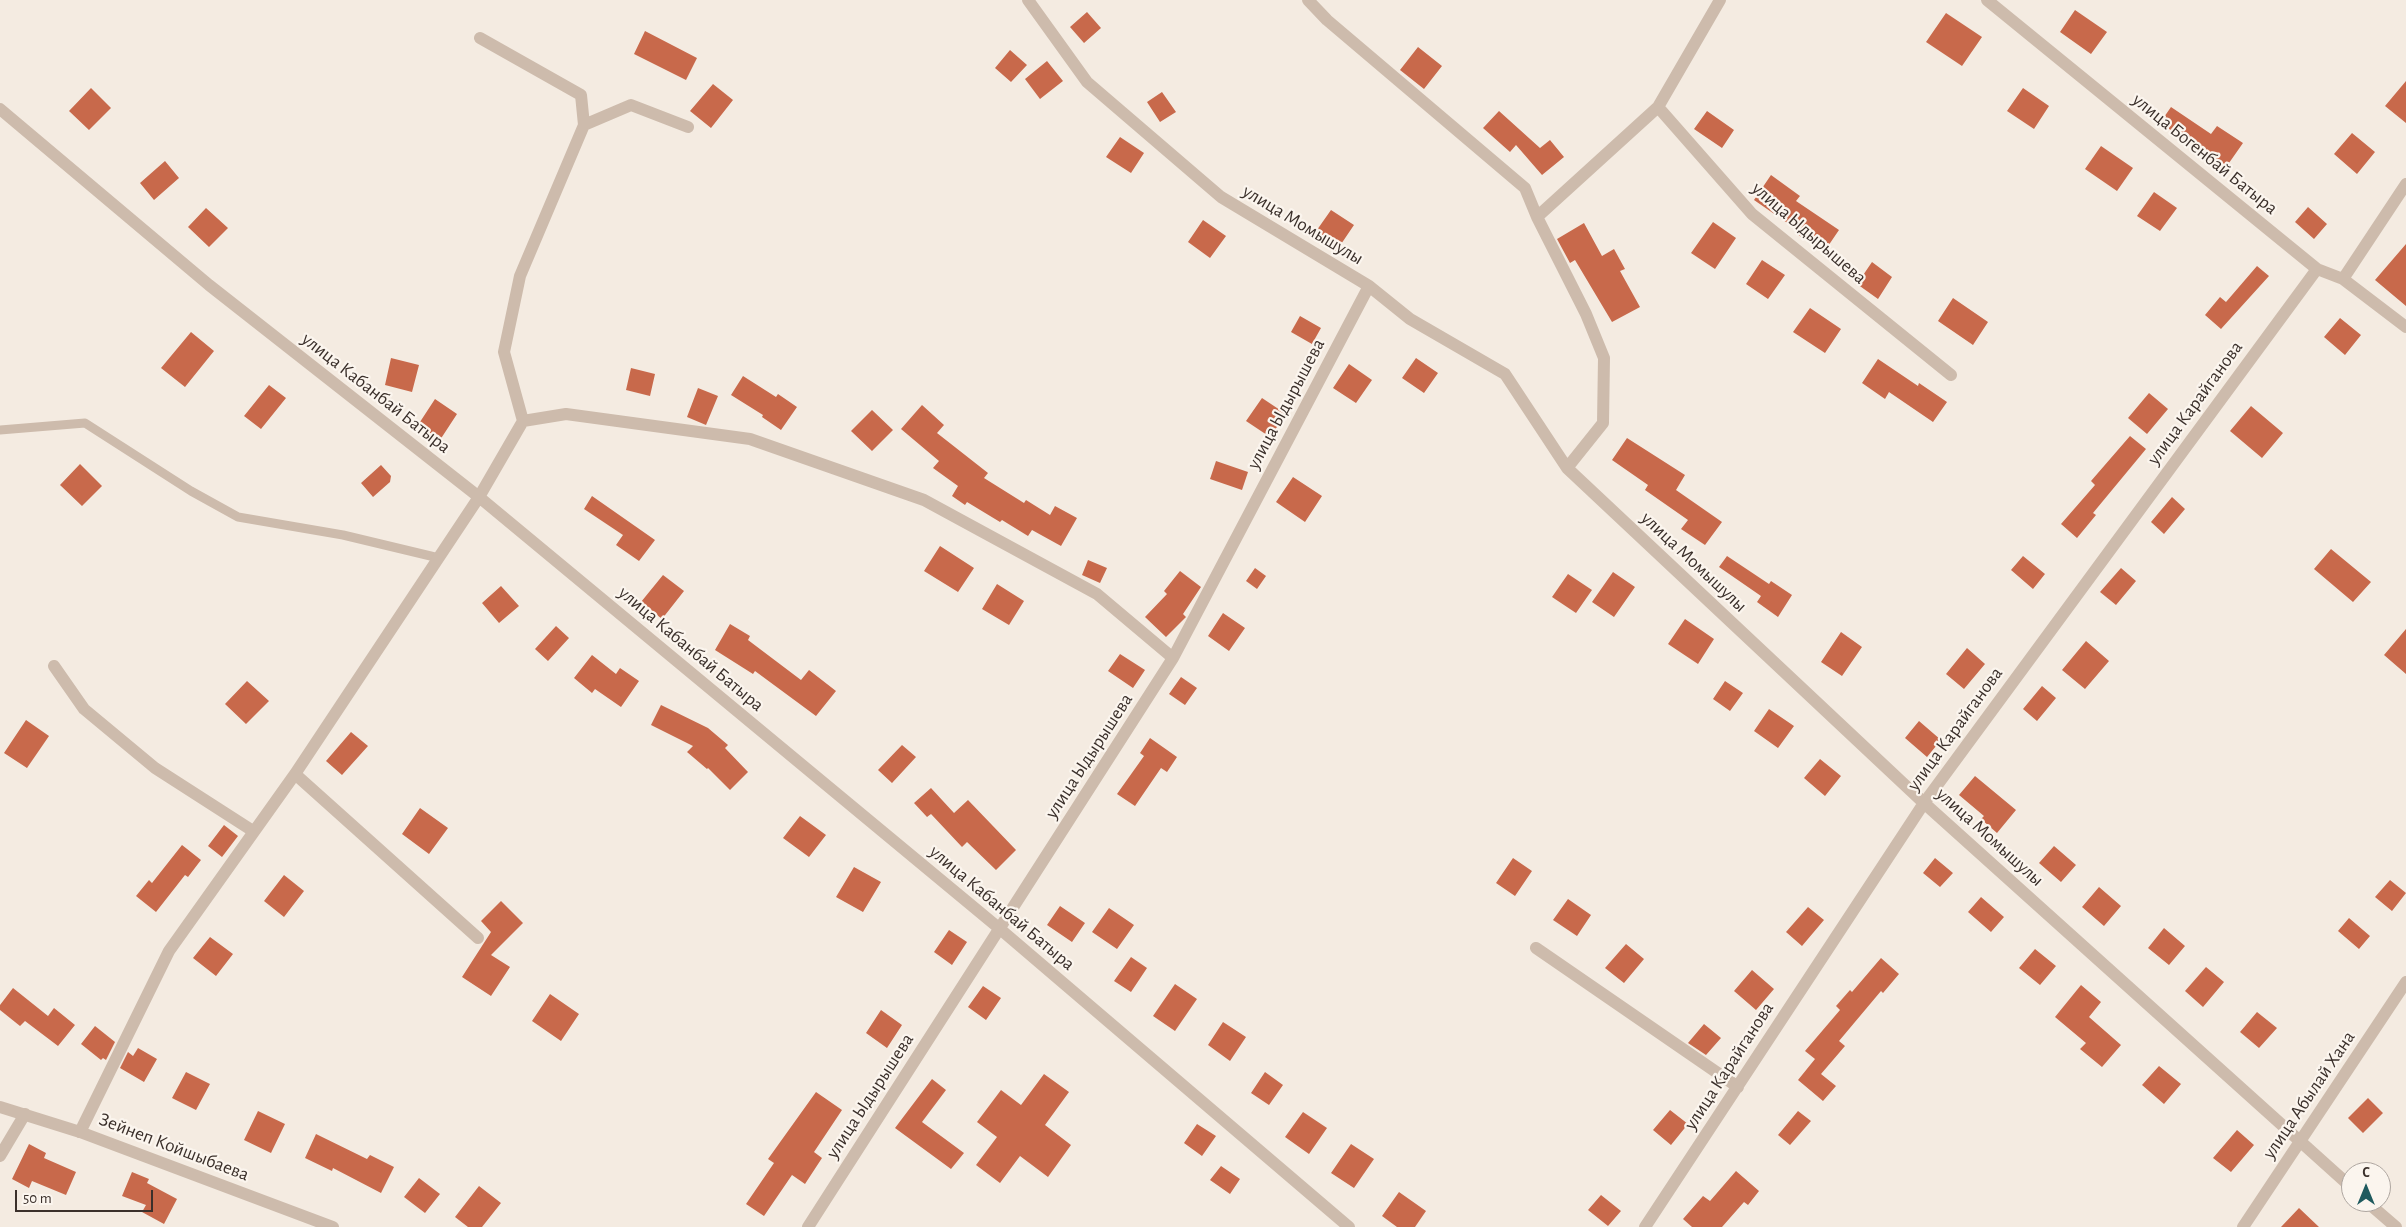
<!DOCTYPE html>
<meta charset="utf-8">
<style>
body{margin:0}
#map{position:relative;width:2406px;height:1227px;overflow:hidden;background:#f4ebe1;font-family:"Alegreya Sans",sans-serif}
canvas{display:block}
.north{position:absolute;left:2341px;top:1162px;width:50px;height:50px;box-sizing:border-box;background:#fbf5ee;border:1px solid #aea6a0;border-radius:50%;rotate:0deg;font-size:14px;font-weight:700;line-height:20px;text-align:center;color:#3b302b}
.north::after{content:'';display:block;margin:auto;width:18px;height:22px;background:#1f5a5e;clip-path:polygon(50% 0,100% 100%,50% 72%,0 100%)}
.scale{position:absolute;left:15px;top:1190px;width:138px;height:22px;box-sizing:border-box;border:2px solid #3b302b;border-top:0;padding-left:6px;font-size:15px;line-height:18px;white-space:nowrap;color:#3b302b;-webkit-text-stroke:4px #fbf5ee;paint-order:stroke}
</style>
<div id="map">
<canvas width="2406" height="1227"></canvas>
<div class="north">С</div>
<div class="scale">50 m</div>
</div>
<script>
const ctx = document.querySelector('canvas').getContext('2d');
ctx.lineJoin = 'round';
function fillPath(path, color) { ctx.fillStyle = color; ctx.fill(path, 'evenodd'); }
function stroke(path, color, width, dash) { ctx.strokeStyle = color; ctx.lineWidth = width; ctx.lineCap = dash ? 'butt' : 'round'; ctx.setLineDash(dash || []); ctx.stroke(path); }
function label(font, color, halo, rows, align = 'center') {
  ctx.font = font + ' "Alegreya Sans",sans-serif'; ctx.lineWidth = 4.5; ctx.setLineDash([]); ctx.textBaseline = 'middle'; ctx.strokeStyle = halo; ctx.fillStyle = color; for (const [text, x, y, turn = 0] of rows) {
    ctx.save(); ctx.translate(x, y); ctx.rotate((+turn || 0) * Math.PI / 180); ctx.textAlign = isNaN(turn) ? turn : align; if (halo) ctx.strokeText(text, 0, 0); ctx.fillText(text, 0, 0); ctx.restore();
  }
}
const building = new Path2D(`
 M2075,10l32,22 -16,22 -31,-22z
 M1087,12l14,16 -17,15 -14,-16z
 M1946,13l36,24 -20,29 -36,-24z
 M645,31l52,27 -11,22 -52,-26z
 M1418,47l24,19 -18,23 -24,-19z
 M1010,50l17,15 -16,17 -16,-14z
 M1047,61l16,20 -23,18 -15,-20z
 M2406,81v42l-21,-17z
 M713,84l20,16 -22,28 -21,-17z
 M91,88l20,20 -22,22 -20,-19z
 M2023,88l26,18 -15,23 -27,-18z
 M1162,92l14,20 -16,10 -13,-20z
 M2171,107l40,27 6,-8 26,17 -21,30 -25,-17 4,-6 -41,-27z
 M1499,111l41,37 10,-8 14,17 -22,18 -26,-30 -6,7 -27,-24z
 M1707,111l27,19 -12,18 -28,-19z
 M2352,133l23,19 -18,22 -23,-20z
 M1120,137l24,16 -13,20 -25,-16z
 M2101,146l32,22 -16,23 -32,-22z
 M165,161l14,17 -25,22 -14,-17z
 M1771,175l29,21 -4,5 43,29 -15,22 -27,-18 2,-3 -45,-31z
 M2154,192l23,16 -17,23 -23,-15z
 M2308,207l19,17 -13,15 -19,-17z
 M206,208l22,20 -19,19 -21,-20z
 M1331,210l23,15 -19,28 -23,-16z
 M1203,220l23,16 -16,22 -22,-16z
 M1713,222l23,16 -21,31 -24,-16z
 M1584,223l18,33 12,-7 11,20 -5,2 20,36 -28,15 -37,-62 -5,3 -13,-24z
 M2406,244v62l-31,-26z
 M1762,260l23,15 -17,24 -22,-15z
 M1872,262l20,15 -14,22 -21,-15z
 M2257,266l12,10 -48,53 -16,-14 15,-18 6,5z
 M1953,298l35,24 -15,23 -35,-24z
 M1810,308l31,21 -16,24 -32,-21z
 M1300,316l21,12 -9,16 -21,-12z
 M2340,318l21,17 -16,20 -21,-18z
 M191,332l23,19 -29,36 -24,-19z
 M391,358l28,7 -7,27 -27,-7z
 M1416,358l22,15 -14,20 -22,-15z
 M1878,359l40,27 1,-3 28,19 -14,20 -44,-30 -4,7 -23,-16z
 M1349,364l23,16 -16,23 -23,-15z
 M631,368l24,6 -5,22 -24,-6z
 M743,376l33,21 2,-3 19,13 -16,23 -19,-13 1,-2 -32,-20z
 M269,385l17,13 -25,31 -17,-13z
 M698,388l20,8 -12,29 -19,-8z
 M2149,393l19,16 -21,25 -19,-16z
 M1262,398l24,16 -16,23 -24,-16z
 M435,399l22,15 -17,26 -22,-15z
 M922,405l22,20 -7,8 51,40 -4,5 40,25 2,-3 24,15 5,-9 22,12 -16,28 -29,-16 -4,6 -26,-16 -2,2 -33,-20 -2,3 -13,-9 6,-10 -25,-18 6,-7 -38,-32z
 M2251,406l32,27 -21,25 -32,-27z
 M872,410l21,20 -21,21 -21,-20z
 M2130,436l16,13 -53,64 3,2 -19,23 -16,-14 34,-39 -4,-4z
 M1627,438l58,37 -9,15 46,32 -17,23 -24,-16 7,-9 -43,-30 3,-5 -36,-25z
 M1216,461l32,11 -6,18 -32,-11z
 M80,464l22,22 -20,20 -22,-21z
 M381,465l10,11 -1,6 -17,15 -12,-14z
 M1293,477l29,19 -17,26 -29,-20z
 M592,496l63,44 -16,21 -23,-16 7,-10 -39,-26z
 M2172,497l13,12 -21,25 -13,-12z
 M940,546l34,22 -16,24 -34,-21z
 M2331,549l40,33 -18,20 -39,-33z
 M1727,556l42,28 2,-3 21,14 -14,22 -21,-15 4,-6 -42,-29z
 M2023,556l22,18 -12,15 -22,-19z
 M1088,560l19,8 -7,15 -18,-8z
 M1255,568l11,8 -9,13 -11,-8z
 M2121,568l15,13 -20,24 -16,-13z
 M1180,571l21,16 -18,27 3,3 -20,20 -21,-20 22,-23 -3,-3z
 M1613,572l22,15 -21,30 -22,-15z
 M1568,574l24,16 -16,23 -24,-16z
 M663,575l21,16 -22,28 -21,-17z
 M997,584l27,17 -15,24 -27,-16z
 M501,586l18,20 -20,17 -17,-20z
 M1223,613l22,15 -16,23 -21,-15z
 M1685,619l29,20 -16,25 -30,-20z
 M730,624l20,12 -2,4 53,40 8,-10 27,21 -20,25 -61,-45 -2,3 -38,-24z
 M556,626l13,12 -21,23 -13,-12z
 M2406,629v45l-22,-19z
 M1841,632l21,15 -20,29 -21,-14z
 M2086,641l23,20 -24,28 -23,-19z
 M1967,648l18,16 -21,25 -18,-15z
 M1120,654l25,16 -12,18 -25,-17z
 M592,655l24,19 4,-6 19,13 -18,26 -26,-18 -3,4 -18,-15z
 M1181,677l16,11 -12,17 -16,-11z
 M247,681l22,20 -23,23 -21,-20z
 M1725,681l18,12 -13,18 -17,-12z
 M2042,686l14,12 -19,23 -14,-12z
 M661,705l47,23 20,17 -3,3 23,24 -18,18 -22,-22 -1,1 -20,-17 6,-6 -42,-21z
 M1769,709l25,17 -16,22 -24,-17z
 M26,720l23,16 -22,32 -23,-15z
 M1919,721l22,19 -14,17 -22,-19z
 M351,732l17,14 -26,29 -16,-14z
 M1150,738l27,19 -10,15 -6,-4 -26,38 -18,-12 27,-38 -4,-3z
 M902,745l14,12 -24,26 -14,-13z
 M1820,759l21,17 -16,20 -21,-18z
 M1975,776l41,34 -19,23 -16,-14 3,-3 -25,-21z
 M931,788l23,25 14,-13 48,50 -20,20 -29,-28 -5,5 -31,-33 -4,3 -13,-14z
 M420,808l28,20 -19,26 -27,-20z
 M800,816l26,19 -17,22 -26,-19z
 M224,825l14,11 -16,21 -14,-11z
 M182,845l19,15 -13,17 -3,-2 -29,37 -20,-16 13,-16 3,3z
 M2054,846l22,19 -15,17 -22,-19z
 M1513,858l19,13 -17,25 -19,-13z
 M1935,858l18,15 -13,14 -17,-14z
 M854,867l27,15 -18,30 -27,-15z
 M284,875l20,16 -20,26 -20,-16z
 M2390,880l16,13 -14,18 -17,-14z
 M2099,887l22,19 -17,20 -22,-19z
 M1981,897l23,20 -13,15 -23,-20z
 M1568,899l23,16 -14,21 -24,-16z
 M501,901l22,22 -32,32 19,12 -19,29 -29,-19 29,-45 -10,-11z
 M1060,906l25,17 -13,19 -25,-17z
 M1808,907l16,13 -22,26 -16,-14z
 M1109,908l25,17 -17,24 -25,-17z
 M2349,918l21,18 -11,13 -21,-18z
 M2164,928l21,18 -16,19 -21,-17z
 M949,930l18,12 -15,23 -18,-13z
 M210,937l23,17 -17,22 -23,-18z
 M1626,944l18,15 -20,24 -19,-15z
 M2035,949l21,17 -16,19 -21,-17z
 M1131,957l16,11 -16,24 -17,-11z
 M1881,958l18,16 -16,19 -2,-2 -42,50 6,5 -24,28 15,12 -13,15 -25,-21 17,-21 -10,-8 35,-41 -4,-4 14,-16 2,2z
 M2206,967l18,15 -21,25 -18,-16z
 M1752,970l22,19 -18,21 -22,-19z
 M1175,984l22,15 -22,32 -22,-15z
 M2081,985l20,17 -12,15 32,28 -19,22 -22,-18 6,-6 -31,-26z
 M983,986l18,12 -15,22 -18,-13z
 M13,988l35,28 6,-8 21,17 -17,21 -33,-25 -5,5 -20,-16v-5z
 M550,994l29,20 -18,27 -29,-20z
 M881,1010l21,15 -15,23 -21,-15z
 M2257,1012l20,16 -18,20 -19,-16z
 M1223,1022l23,15 -16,24 -22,-16z
 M1704,1024l17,14 -15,17 -18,-12z
 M95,1026l20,16 -9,18 -3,-2 -2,2 -20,-16z
 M138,1048l19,11 -13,23 -24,-14 8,-16 5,4z
 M2159,1066l22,18 -17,20 -22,-19z
 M186,1072l24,12 -14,26 -24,-12z
 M1265,1072l18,13 -14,20 -18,-12z
 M1044,1074l25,18 -24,33 26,20 -23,32 -28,-21 -20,27 -24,-18 21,-28 -20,-15 24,-32 20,15z
 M932,1079l14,11 -24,32 42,31 -13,16 -56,-41z
 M816,1092l26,18 -28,42 8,6 -17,26 -13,-9 -28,41 -18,-12 28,-41 -6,-4z
 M2368,1098l15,15 -20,20 -15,-15z
 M1670,1110l18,14 -17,21 -18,-15z
 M258,1111l27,13 -14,29 -27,-13z
 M1798,1111l13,10 -21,24 -12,-10z
 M1303,1112l24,16 -18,26 -24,-17z
 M1197,1124l19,12 -14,20 -18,-13z
 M2237,1130l17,15 -23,27 -18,-14z
 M316,1134l51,25 3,-4 24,12 -13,26 -48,-25 -1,3 -27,-13z
 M29,1144l17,9 -2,5 32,14 -10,23 -34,-14 -3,7 -17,-9z
 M1351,1144l23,15 -20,29 -23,-15z
 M1221,1166l19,13 -10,15 -20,-14z
 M1736,1171l23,20 -11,14 -4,-3 -22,25h-30l-9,-8 20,-23 7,5z
 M132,1172l17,7 -2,4 30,16 -13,25 -22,-12 4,-7 -24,-9z
 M419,1178l21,16 -15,19 -21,-16z
 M479,1186l22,17 -19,24h-14l-13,-10z
 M1399,1192l27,19 -11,16h-18l-15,-11z
 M1601,1195l20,16 -13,15 -20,-16z
 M2299,1208l20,19h-38z`);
const service = new Path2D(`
 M0,430l85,-7 106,68 47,26 105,18 96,23`);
const minor = new Path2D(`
 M1028,0l59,82 134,115 148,89 41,33 95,55 62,94 357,335 427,384
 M1308,0l19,20 198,168 12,29 49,97 18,44 -1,65 -36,45
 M1720,0l-62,107 94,107 199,161
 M1987,0l330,269 26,10 63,48
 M480,38l101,57 3,30
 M0,109l209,176 270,212 521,432 349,298
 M1537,217l121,-110
 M2343,279l63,-95
 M523,421l43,-7 184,25 174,61 173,94 76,64
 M54,666l30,43 71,59 98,63
 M295,774l183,164
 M1536,948l202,139
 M80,1132l89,-181 126,-177 184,-277 44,-76 -19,-69 16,-76 64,-151 47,-20 57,22
 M0,1156l25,-42
 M2367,1202l29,25
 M808,1227l365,-569 196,-372
 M1645,1227l279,-424 393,-534`);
const tertiary = new Path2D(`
 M0,1107l80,25 253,95
 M2243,1227l163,-245`);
const streetNames = [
 ["улица Богенбай Батыра",2205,154,39],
 ["улица Момышулы",1303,225,31],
 ["улица Ыдырышева",1809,233,41],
 ["улица Кабанбай Батыра",376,393,38],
 ["улица Карайганова",2195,403,-54],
 ["улица Ыдырышева",1286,404,-62],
 ["улица Момышулы",1694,562,43],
 ["улица Кабанбай Батыра",691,649,40],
 ["улица Карайганова",1955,729,-54],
 ["улица Ыдырышева",1089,756,-57],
 ["улица Момышулы",1990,837,42],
 ["улица Кабанбай Батыра",1002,908,40],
 ["улица Карайганова",1729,1066,-57],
 ["улица Абылай Хана",2309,1095,-56],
 ["улица Ыдырышева",870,1096,-57],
 ["Зейнеп Койшыбаева",174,1147,21]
];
fillPath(building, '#c8694b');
stroke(service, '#cdbbac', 9);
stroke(minor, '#cdbbac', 12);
stroke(tertiary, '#cdbbac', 12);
label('19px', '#3b302b', '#fbf5ee', streetNames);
</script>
